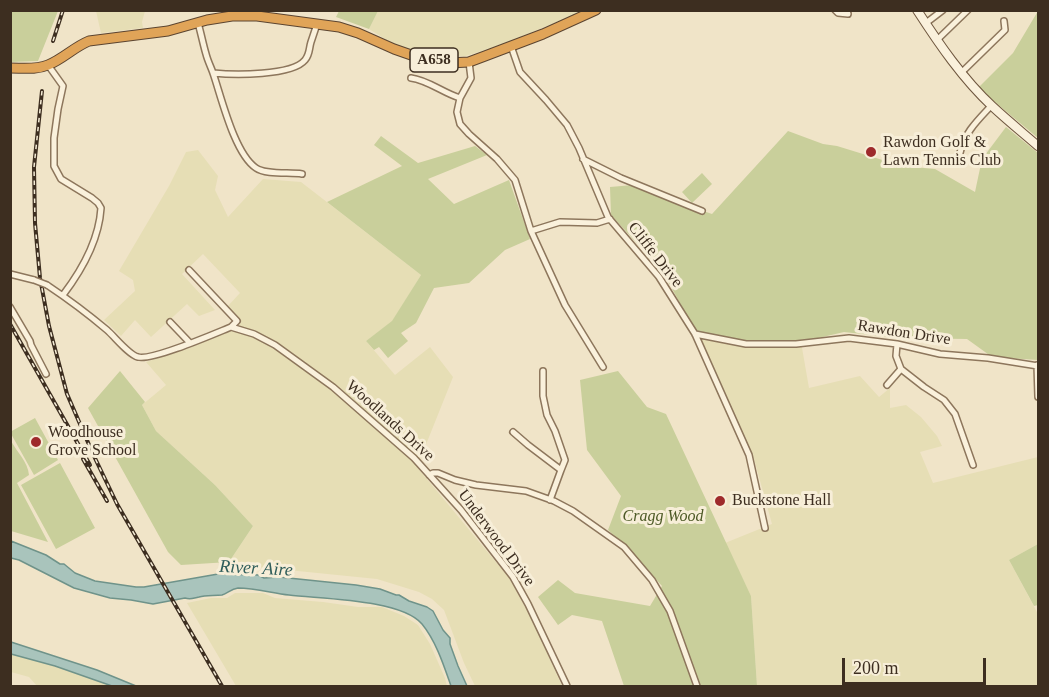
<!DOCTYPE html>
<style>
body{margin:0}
#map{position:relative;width:1049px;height:697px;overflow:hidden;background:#f0e4c8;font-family:Georgia,serif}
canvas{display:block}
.frame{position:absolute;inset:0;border:12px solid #3d2e20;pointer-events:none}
.scale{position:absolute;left:842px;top:658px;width:144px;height:27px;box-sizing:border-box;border:3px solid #3d2e20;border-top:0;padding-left:8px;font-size:18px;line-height:21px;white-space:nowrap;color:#3d2e20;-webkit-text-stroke:4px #f7eed8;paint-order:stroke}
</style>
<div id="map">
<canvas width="1049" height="697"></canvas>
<div class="frame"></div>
<div class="scale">200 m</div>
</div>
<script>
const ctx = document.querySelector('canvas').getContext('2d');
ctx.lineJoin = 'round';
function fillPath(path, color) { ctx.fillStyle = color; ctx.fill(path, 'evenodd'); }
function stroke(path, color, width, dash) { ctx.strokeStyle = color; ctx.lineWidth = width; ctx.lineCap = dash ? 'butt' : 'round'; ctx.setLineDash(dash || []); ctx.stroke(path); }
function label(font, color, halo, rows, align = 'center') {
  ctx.font = font + ' Georgia,serif'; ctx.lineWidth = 6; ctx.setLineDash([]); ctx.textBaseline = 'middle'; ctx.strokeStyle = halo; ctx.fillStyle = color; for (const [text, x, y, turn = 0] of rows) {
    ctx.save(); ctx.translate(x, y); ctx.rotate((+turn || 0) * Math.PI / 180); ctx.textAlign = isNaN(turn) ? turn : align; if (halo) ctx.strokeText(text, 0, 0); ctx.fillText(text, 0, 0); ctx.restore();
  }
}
const farmland = new Path2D(`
 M96,11h49l-3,11 1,6 -42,5z
 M378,11h206l-84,34 -34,11 -31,1 -31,-6 -35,-22z
 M198,150l20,26 -3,14 13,27 35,-38 38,3 120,93 -29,47 -26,19 29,34 35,-28 23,30 -36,90 93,112 24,45 28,62h-87l-11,-23 -20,-53 -12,-11 -13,-7 -42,-13 -119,-12 -29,-5 24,-36 -38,-41 -59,-54 -14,-26 24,-20 -20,-23 46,-15 38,-17 11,-8 -14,-15 13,-14 -37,-39 -21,20 33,36 -16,6 -12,-12 -36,33 -16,-17 -14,16 -17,-16 31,-29 -2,-11 -14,-9 50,-85 17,-34z
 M695,331l51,11h55l8,46 51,-12 19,21 11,-9v20l16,-3 15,12 16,19 5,10 -22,6 13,31 105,-26v87l-29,16 29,54v72h-281l-6,-90 -26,-53 47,-19 -18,-65z
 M235,593h28l12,5 48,4 35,5h24l22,9 14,9 12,19 15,34 2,8h-211l-49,-83 24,-5h16z
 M10,654l45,12 57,20h-75l-8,-9 -18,-5z`);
const green = new Path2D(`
 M11,10l47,1 -20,50 -27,1z
 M339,11v-1l39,1 -9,18 -33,-12z
 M1038,11v127l-60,-50 35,-35z
 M1006,127l32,26v207l-46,-3 -25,-18 -67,-1 -56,-6 -43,10h-55l-51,-11 -32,-59 -52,-57 -1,-28 23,-2 36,14 43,15 76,-83 35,13 14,2 65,20 33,3 40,23 7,-33z
 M381,136l37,27 57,-17 12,9 -59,24 26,25 55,-24 21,59 -25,11 -36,33 -35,5 -18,35 -15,10 7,8 -20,17 -9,-11 -5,3 -8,-9 26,-20 29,-46 -94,-73 75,-36 -28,-21z
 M702,173l10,11 -20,19 -10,-11z
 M120,371l25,31 -3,3 14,26 59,54 38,41 -24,36 -48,3 -13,-13 -80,-144z
 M618,371l29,36 19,7 85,182 6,90h-133l-22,-65 -30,-6 -14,10 -20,-28 20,-17 17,13 75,13 12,-20 -35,-39 -19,-17 13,-34 -34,-46 -7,-70z
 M35,418l23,42 -24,15 -24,-43z
 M11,441c6,11 17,21 18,34l-12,8 31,59 -37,-11z
 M60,463l35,65 -39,21 -35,-64z
 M1038,544v61l-4,1 -25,-46z`);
const water = new Path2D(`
 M11,541l35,14 14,9h4l11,9 20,8 41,6h8l74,-13 40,1 6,3 15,-1 77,8 24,4 16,6h3l10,6 18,6 6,4 10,19 7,8v6l8,22 9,20h-16c-7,-20 -15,-45 -29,-62 -21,-25 -102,-25 -133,-29 -17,-2 -34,-7 -51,-7 -7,1 -10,5 -16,7 -8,1 -16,0 -23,2 -6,1 -8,3 -14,1l-32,6 -22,-4 -21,-2 -36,-10 -55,-28 -8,-2z
 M11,642l86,28 39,16h-24l-57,-20 -44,-12z`);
const street = new Path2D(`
 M835,10l3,3 10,1
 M198,23c3,10 5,21 8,31 2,8 6,15 8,22 8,24 21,78 42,92 10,7 34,4 46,6
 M926,23l17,-13
 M937,40l31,-30
 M511,46l9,26 26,28 21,25 12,23 29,69 51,60 36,57 54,121 16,73
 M469,62l2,16 -11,20 -3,14 3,12 9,10 28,25 18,21 16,51 34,74 38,62
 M48,65l15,21 -5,23 -4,29v28l7,13 31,19 6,5 3,5c-2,32 -19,62 -38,87
 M962,72l43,-42 -1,-9
 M213,73c21,2 79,3 92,-13 5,-6 4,-12 6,-18 2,-6 4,-12 6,-18
 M411,78c17,2 32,15 49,20
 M960,153c4,-20 18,-33 31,-47
 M583,159l38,19 81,33
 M531,231l29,-9 37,1 13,-4
 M189,270l48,51 -6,6
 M10,274l24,6
 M47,285c21,14 41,29 60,45 8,7 22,25 31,27 14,4 78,-24 93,-30l23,7 21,11 58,42 81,71 47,52 52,67 15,27 39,82
 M10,307l20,34 1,4 15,29
 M170,322l20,21
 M695,334l51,10h50l53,-6 48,6 43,10 48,4 50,8
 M897,344l-1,12 5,13 23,18 20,13 11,14 18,51
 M1037,365l1,32
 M543,371v25l4,19 8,16 10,29 -4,10
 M887,385l14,-16
 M513,432l15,13 33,25 -11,30
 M429,475l4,-2h5l17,7 21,5 50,6 28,10 19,10 51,36 28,33 18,31 27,75`);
const secondary = new Path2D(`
 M917,10c22,34 46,69 75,96 15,14 31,27 46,40`);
const highway = new Path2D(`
 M10,68c13,0 26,2 38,-3 15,-6 26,-18 41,-24l79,-10 39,-11 25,-4h25l82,11 19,6 36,16 20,7 34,7 21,-1 16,-6 58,-22 53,-24`);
const rail = new Path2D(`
 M53,41l10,-31
 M42,91l-8,76 1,56 5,55 9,48 18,68 26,60 24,50 105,182
 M10,324l80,141
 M83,459l24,42`);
const streetBridge = new Path2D(`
 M34,280l13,5`);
const markers = [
 [871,152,6,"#9e2a2b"],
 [36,442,6,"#9e2a2b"],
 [720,501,6,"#9e2a2b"]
];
const shields = [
 [434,60,48]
];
const shieldNames = [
 ["A658",434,60]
];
const poiNames = [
 ["Rawdon Golf &",883,143],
 ["Lawn Tennis Club",883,161],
 ["Woodhouse",48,433],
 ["Grove School",48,451],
 ["Buckstone Hall",732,501]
];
const streetNames = [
 ["Cliffe Drive",655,255,52],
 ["Rawdon Drive",904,333,9],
 ["Woodlands Drive",390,421,42],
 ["Underwood Drive",496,538,53]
];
const parkNames = [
 ["Cragg Wood",663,517]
];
const waterNames = [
 ["River Aire",256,569,3]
];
fillPath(farmland, '#e6deb5');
fillPath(green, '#c9cf9b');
fillPath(water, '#a9c4bc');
stroke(water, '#6f938a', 1.5);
stroke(street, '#8d765c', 8);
stroke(secondary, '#6f573f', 10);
stroke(highway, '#5b4430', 11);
stroke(street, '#faf1dc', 5);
stroke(secondary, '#faf1dc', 8);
stroke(highway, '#e0a458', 9);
stroke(rail, '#3d2e20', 4);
stroke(rail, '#f7eed8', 1.5, [4.5]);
stroke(streetBridge, '#8d765c', 8, []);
stroke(streetBridge, '#faf1dc', 5);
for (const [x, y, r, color] of markers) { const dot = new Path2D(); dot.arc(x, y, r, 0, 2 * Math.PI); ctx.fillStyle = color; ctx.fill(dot); stroke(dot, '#f7eed8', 2); }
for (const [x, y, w] of shields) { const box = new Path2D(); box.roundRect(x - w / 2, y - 12, w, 24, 4.5); ctx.fillStyle = '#f7eed8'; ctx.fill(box); stroke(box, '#3d2e20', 1.5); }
label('bold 15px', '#3d2e20', null, shieldNames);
label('16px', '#3d2e20', '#f7eed8', poiNames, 'left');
label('16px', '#3d2e20', '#f7eed8', streetNames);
label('italic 16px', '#4d5a26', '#f7eed8', parkNames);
label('italic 18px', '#2f5d5a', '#f7eed8', waterNames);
</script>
